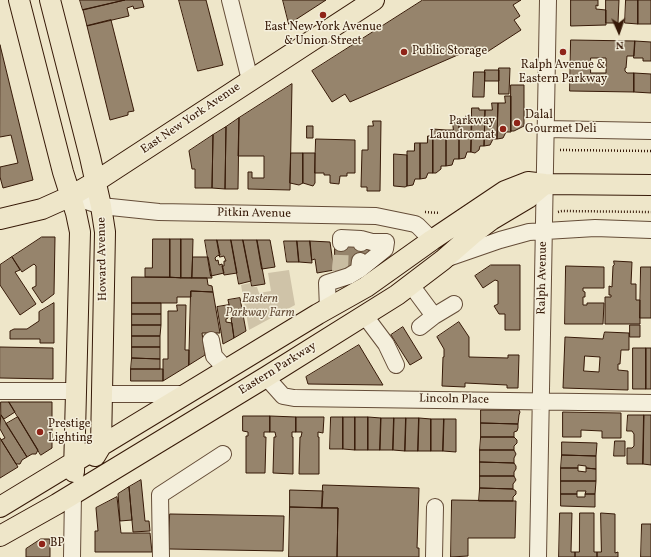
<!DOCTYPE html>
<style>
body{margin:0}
#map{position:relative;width:651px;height:557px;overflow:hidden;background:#eee6c9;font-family:Vollkorn,serif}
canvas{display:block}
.north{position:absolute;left:599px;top:12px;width:40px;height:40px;-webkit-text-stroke:3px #f4efdc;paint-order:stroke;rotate:177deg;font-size:11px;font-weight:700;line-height:16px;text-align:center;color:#371a08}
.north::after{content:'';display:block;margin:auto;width:14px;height:18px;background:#371a08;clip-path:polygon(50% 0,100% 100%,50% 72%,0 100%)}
</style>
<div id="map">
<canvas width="651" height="557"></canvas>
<div class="north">N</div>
</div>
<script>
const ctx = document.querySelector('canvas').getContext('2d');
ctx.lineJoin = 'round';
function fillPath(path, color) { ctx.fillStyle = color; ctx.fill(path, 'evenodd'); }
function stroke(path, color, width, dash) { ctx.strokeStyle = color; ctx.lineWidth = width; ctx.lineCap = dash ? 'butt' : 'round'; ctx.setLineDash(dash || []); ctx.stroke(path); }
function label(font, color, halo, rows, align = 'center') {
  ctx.font = font + ' Vollkorn,serif'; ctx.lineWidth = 3; ctx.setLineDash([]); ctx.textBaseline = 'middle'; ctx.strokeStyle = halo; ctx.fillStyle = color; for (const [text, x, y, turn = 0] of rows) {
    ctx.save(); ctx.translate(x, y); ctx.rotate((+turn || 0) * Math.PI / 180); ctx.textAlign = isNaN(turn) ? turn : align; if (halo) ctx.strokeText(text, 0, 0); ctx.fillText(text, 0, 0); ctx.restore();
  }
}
const green = new Path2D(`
 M289,270l6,35 -46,25 -8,-45 9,-2 2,4h5l2,6 12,-2 -3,-18z`);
const building = new Path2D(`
 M80,0h45l-42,10z
 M125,0h17l2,7 -10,2 -1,-3 -6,2 2,8 -42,10 -4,-16z
 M179,0h27l17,65 -25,6z
 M283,0h43l-37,24z
 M423,0h98l-8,5 7,11 -6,4 7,10 -34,22 -3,-5 -6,4 -2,-4 -126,55 -5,-8 -13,8 -20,-31z
 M571,0h27v6l-2,-1v4l10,1v15l-35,1z
 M606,0h13l-1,23h-12z
 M626,0h12v24l-13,-1z
 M638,0h13v24h-13z
 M111,20l23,91 -6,1v3l-18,5 -23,-94z
 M571,40l64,1 -1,15h-7l-1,12h-1v3l2,2h7v19l-64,-1zM591,58h15v15h-15z
 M635,41l16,1v19h-8v-3h-9z
 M0,45l33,135 -30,8 -3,-11v-10l18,-4 -7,-28 -11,2z
 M499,68h11l-1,26h-10z
 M485,70h14v11h-14z
 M474,72h11l-1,25h-11z
 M634,73l17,1v19l-17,-1z
 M292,84l-2,106 -42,-1v-17h4v6h12v-22h-26l1,-38z
 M511,85h13v41l-10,5h-3z
 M505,96h6v36h-5l-3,6 -6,1 1,-36h7z
 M492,103h6l-1,36h-4l-3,6 -6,1 1,-36h7z
 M472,108h7v2h6l-1,36h-4l-1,4 -4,3 -4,-1z
 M466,116h6l-1,36h-4l-2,6 -6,1v-36h7z
 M239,118l-1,71h-13l1,-62z
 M373,121h8l-1,70h-13v-4h-6l1,-37h6v-24h5z
 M453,123h6v36h-5l-2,6 -6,1v-36h7z
 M307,126h6v12h-6z
 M226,127l-1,62 -13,-1 1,-53z
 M433,129l13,1v36h-5v3l-5,4h-3z
 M213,135l-1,53h-17v-19h-3l-3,-18z
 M428,136h5v37h-5l-2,5 -6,1v-36h7z
 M316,139l39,1v33h-8v3h-7l-1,8 -9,-1v-8h-6v-2h-9z
 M415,143h5v36h-5l-2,6 -6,1v-35h7z
 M291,153h12v30l-4,2 -9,-2z
 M303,153h12v30l-2,3 -10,-3z
 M394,154l13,1v31l-2,1 -11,-1z
 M42,237h13l-1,57 -12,9 -10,-15 4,-2v-20l-2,-2 -12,8 -10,-15z
 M153,239h17v38h-25v-9h7z
 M170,239h11v39l-11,-1z
 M181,239h12l-1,39h-11z
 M205,240h12l3,15 -3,1 -2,2 1,3 2,-1 1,5 3,-1 2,9 -13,3z
 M217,240h14l6,33 -13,2 -2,-9h2v-5h2l-2,-5 -4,1z
 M231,240h12l8,41 -12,3z
 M243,240h14l8,44 -13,2z
 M257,240h13l5,27 -13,2z
 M284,241h13l2,21h-12z
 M297,241h13l2,22 -13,-1z
 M310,241l20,1 4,28 -17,3 -2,-14 -3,1z
 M335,243h34v12l-25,15h-9z
 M12,257l8,13 -5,2 21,32 -16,11 -20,-30v-20z
 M193,257h15l4,21h-20z
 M614,261l18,1 -1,22h5v16h4v24h-35v-27h6v-2h-2v-9l3,1 1,-21 1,-1z
 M491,265h29v65h-15v-16h-6l-5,-8 4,-2v-23l-3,-1 -12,8 -8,-12z
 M566,266l38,1v21h-21v3l2,1v5h-2v8h4v-2h17l-1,21h-38z
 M641,267h10v51h-11z
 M132,277l75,1 1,7 4,1 1,6 -22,-1v6h-14v6h-45z
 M191,291l22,1 7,41h-18l3,22 -16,10z
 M240,298l6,33 -12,7 -3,-20 3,-1 2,-2 -1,-3h-2l-1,-4 -2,1 -2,-9z
 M54,303v40h-14v-4h-30v-8l4,-2h13l12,-8v-9z
 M132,303h29v11h-29z
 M177,305h9l-1,45h4v15l-26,16v-22h5v-48h9z
 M229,305l1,8 -2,1v4l-2,1v3l6,1 2,15 -11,6 -6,-37z
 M132,314h29v11h-29z
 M459,322l10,15v20l39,1v-3h11l-1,33h-11v-3l-42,-2v4l-23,-1 1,-29h1v-8l-7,-12z
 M132,325h29l-1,11h-28z
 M630,325h10v12h-10z
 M403,327l19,31 -12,7 -19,-30z
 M605,332l24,1v17h-8l-1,14h-2v6l10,1v19l-65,-2 2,-51 38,2 1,-5zM585,356l15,1 -1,15 -15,-1z
 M132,336h28v11h-28z
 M359,345l24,40 -75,-1 -2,-7z
 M0,347l53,1v31l-53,-1z
 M132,347h28v12l-28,-1z
 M633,348h13v41h-13z
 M646,348h5v41h-5z
 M132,358l28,1v10h-29z
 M131,369h32v12h-32z
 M1,402h8l6,10 -11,7 -3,-4z
 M9,402h43v46l-11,7z
 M481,410h38l1,2 -1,3 -1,9 -37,-1z
 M563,412l58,1v25h-19v-7l-21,-1v7h-18z
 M1,415l26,42 -5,3 -2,4h-4l-15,-24 4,-2 -5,-9z
 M628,415h16l-1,49h-16v-16h5l2,-2v-12l-2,-3h-5z
 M644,415h7v50l-8,-1z
 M243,416h27v16h-6v5h2l-1,36h-19v-37h2v-4l-5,-1z
 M270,416l26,1v15h-4v5h1v37l-20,-1 1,-36h2l-1,-5h-5z
 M18,417l20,33 -2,4h-4l-5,3 -21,-33z
 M296,417h28l-1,16 -5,-1v5h1v37h-20l1,-37h1l1,-5h-6z
 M331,417h12v32h-13z
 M343,417h12v33l-12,-1z
 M355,417h13v33h-13z
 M368,417l13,1 -1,32h-12z
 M381,418h13l-1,32h-13z
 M394,418h12l-1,33 -12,-1z
 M406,418h13l-1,33h-13z
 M419,418l12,1v32h-13z
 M431,419h13l-1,32h-12z
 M444,419h12v33l-13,-1z
 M481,423l37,1v4l-1,3 -3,1v5h-33z
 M481,437h33l3,3v3l-3,3v4h-34z
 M0,438l18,29 -18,11z
 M615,441h10v15h-11z
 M562,442l35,1 -1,13 -34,-1z
 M480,450h34l2,4 -2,4v5l-34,-1z
 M562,455l34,1v13l-10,-1v-2l-8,-1v3h-17z
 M480,462l34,1 2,3v3l-2,3v4h-34z
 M561,468h17v3l8,1v-4l10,1v12h-35z
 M480,476h34l2,4 -3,4v5l-33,-1z
 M141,480l4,41h4l1,10 -17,1 -4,-45z
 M561,481h35l-1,13h-10l1,-3h-9v3h-16z
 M323,485l96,3 -2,60h2v9h-82l1,-49h-16z
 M129,487l3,33 -12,1 -2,-27z
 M480,488l33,1 3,2v3l-3,3v4h-34z
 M290,490l33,1 -1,17 -32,-1z
 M561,494h16v3h8v-3h10v13l-34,-1z
 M117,497l4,36h29l2,19h-57v-21h3l-2,-23z
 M452,500l64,1 -1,37h-47v18l-17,1z
 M290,507l48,1 -1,49h-48z
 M560,513h12l-1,39h4v5h-16z
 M580,513h14v39h3v5h-22v-5h4z
 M601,513l14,1v39l3,-1v5h-21v-5h4z
 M170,514l114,2 -1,35 -114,-2z
 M642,524h9v33h-10z
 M41,539h9v18h-24v-8z`);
const minorTunnel = new Path2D(`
 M340,271l1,-28`);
const path = new Path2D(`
 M560,150l91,1
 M425,212l15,1
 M558,212l4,-1 89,1`);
const minor = new Path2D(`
 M230,0l20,80
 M546,129l105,2
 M71,196l30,10 58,6 217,4 39,8 3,2 14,14
 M341,243v-5l20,1v4
 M448,258l52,-18 29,-8 66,-4 56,2
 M359,270l26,-21 1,-7h-14l-11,-3
 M411,285l23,31 20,-12
 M328,309l-1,-26 22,-7 10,-6 1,-9
 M365,316l21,28 10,21
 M420,327l14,-11
 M211,340l3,16 13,14
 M266,377l17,19 11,2 357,5
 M0,391h76
 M102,394h85
 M72,557l1,-63
 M161,557l-1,-62 63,-41
 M434,557l1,-50
 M538,557l10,-557`);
const major = new Path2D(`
 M19,0l44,172 13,41 4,19 -6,240
 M50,0l40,157 11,49 4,26 -4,214 -6,10
 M0,219l42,-10 29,-13 24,-14 279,-182
 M0,507l318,-193 48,-27 66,-47 73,-49 23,-9 17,2 106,1
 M0,536l57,-32 209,-127 131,-82 46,-35 31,-27 17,-13 37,-22 17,-14`);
const markers = [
 [323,15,4,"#8f2418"],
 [404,52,4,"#8f2418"],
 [563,52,4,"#8f2418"],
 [517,123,4,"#8f2418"],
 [503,129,4,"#8f2418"],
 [40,432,4,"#8f2418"],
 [42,544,4,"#8f2418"]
];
const poiNames = [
 ["East New York Avenue",323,28,"center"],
 ["& Union Street",323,42,"center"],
 ["Public Storage",412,52],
 ["Ralph Avenue &",563,66,"center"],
 ["Eastern Parkway",563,80,"center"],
 ["Dalal",525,116],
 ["Gourmet Deli",525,130],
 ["Parkway",495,122,"right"],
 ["Laundromat",495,136,"right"],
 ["Prestige",48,425],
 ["Lighting",48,439],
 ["BP",50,544]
];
const streetNames = [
 ["East New York Avenue",191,119,-34],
 ["Pitkin Avenue",254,214,1],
 ["Howard Avenue",103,259,-91],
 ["Ralph Avenue",543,278,-89],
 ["Eastern Parkway",278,369,-32],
 ["Lincoln Place",454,400,1]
];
const parkNames = [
 ["Eastern",260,300],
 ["Parkway Farm",260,314]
];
fillPath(green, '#cfc3a8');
fillPath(building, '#96846c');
stroke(building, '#371a08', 1);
stroke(minorTunnel, '#c9bda2', 16, [16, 8]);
stroke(minor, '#654d38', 18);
stroke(major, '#371a08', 22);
stroke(path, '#371a08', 2.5, [1, 2]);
stroke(minor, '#f4efdc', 16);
stroke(major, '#eee6c9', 20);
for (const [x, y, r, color] of markers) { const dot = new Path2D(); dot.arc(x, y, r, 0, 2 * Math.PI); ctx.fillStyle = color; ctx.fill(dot); stroke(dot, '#f4efdc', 1.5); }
label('12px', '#371a08', '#f4efdc', poiNames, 'left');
label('12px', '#371a08', '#f4efdc', streetNames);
label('italic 12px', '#654d38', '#f4efdc', parkNames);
</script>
